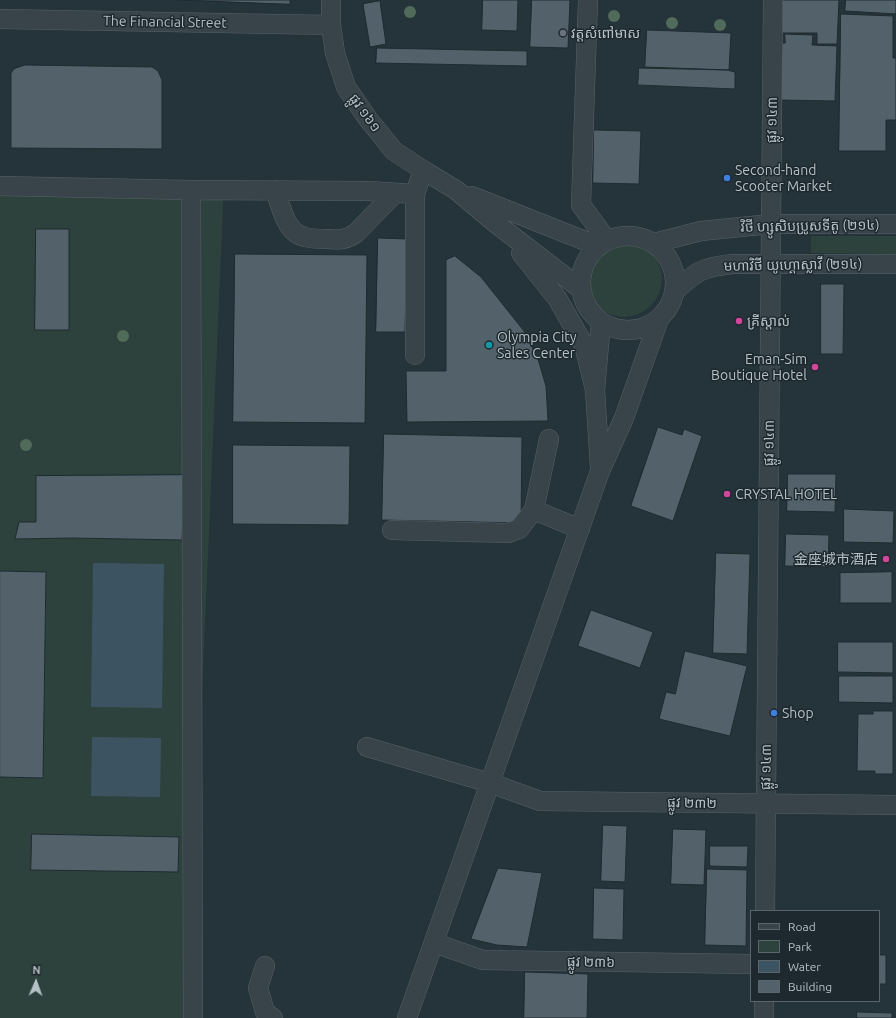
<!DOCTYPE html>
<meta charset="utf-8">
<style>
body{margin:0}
#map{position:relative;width:896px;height:1018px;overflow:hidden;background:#25333a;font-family:Ubuntu,sans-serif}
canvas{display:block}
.legend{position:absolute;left:750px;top:910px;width:130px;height:92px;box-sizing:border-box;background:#1e292f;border:1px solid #5a656b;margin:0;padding:5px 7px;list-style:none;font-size:12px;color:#b4bfc6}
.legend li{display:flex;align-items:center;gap:8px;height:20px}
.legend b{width:20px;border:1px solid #5a656b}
.north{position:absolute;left:16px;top:962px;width:40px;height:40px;-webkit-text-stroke:3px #1e292f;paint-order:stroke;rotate:2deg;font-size:11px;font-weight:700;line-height:16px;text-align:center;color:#b4bfc6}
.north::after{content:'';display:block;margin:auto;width:14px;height:18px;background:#b4bfc6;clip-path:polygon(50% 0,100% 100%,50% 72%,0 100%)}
</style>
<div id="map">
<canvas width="896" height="1018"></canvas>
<ul class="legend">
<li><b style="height:5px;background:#39444a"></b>Road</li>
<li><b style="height:11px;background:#2d423d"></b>Park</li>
<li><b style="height:11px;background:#3c5461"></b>Water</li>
<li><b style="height:11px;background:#53626a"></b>Building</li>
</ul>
<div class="north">N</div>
</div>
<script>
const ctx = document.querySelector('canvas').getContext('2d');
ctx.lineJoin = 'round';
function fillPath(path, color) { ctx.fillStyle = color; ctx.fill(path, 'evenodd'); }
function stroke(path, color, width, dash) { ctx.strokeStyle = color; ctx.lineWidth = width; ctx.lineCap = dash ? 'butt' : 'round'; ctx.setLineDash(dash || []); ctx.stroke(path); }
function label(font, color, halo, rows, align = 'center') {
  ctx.font = font + ' Ubuntu,"Noto Sans SC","Noto Sans Khmer",sans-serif'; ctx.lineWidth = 3; ctx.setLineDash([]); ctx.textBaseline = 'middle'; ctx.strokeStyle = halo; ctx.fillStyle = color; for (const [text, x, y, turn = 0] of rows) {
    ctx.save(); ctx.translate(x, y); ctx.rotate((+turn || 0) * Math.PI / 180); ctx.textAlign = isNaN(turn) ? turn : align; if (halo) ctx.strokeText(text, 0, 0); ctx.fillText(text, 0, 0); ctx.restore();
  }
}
const green = new Path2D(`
 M0,179l224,5 -36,834h-188z
 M811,236h85v18l-85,-1z
 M586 279a38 38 0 1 1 76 0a38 38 0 1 1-76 0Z`);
const water = new Path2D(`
 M93,563l71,1 -2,144 -71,-1z
 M92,737l69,1 -1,59 -69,-1z`);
const building = new Path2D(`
 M178,0h112v4z
 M483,0h35l-1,31 -35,-1z
 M532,0h38l-2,48 -38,-1z
 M779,0h60l-2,44h-20v-11h-39z
 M846,0h50v14l-51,-3z
 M380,1l6,43 -16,3 -7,-43z
 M841,14l52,2v42h3v62h-10v31h-47z
 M647,30l84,3 -2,37 -84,-3z
 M785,34l28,1 -1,10 25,1 -2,55 -55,-1 2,-57h3z
 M377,48l150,3v15l-151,-3z
 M25,65l127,2 6,4 4,9v69l-151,-1v-75l3,-4z
 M639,68l88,2 8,2v17l-97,-4z
 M594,130l47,1 -2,53 -46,-1z
 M36,229h33v101h-34z
 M378,238l29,1 -2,93h-29z
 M235,254l132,1 -2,168 -132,-1z
 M455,256l26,21 43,54 14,28 8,27 2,35 -141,1 -1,-51h40v-111z
 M821,284h23l-1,70h-22z
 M658,427l24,8 2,-6 18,7 -29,85 -42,-15z
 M384,434l138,3 -1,86 -139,-3z
 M233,445l117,1 -1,79 -116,-1z
 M788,474h48l-1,38 -48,-1z
 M184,475l-2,65 -110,-2 -57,1 4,-17h17v-46z
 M844,509l50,2 -1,32 -49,-1z
 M786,534l43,1 -1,32 -43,-1z
 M716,553l34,1 -3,100 -34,-1z
 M0,571l46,1 -3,206 -43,-1z
 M892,572v31h-52v-30z
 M591,610l62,22 -13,36 -62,-22z
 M838,642h55v31l-55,-1z
 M685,651l62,15 -17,70 -71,-17 7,-27 9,2z
 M839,676h54v27l-54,-1z
 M873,711h20v63h-18v-3h-18l1,-57h15z
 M603,825l24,1 -2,56 -24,-1z
 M673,829l33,1 -2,55 -33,-1z
 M32,834l147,3 -1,35 -147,-2z
 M710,846h38l-1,21 -37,-1z
 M498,868l44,5 -15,74 -30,-2 -26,-6z
 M707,869l40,1 -1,76 -41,-1z
 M594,888l30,1 -1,51 -30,-1z
 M879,955h7v29h-7z
 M525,972l63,2 -1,44h-63z
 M857,1012l35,1v5h-35z`);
const minor = new Path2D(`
 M331,0v25l4,28 11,34 22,32 26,32 29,19 33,20 38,32 87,67
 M588,0l-7,205 26,35
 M0,19l331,6
 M0,186l191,4 178,1 46,3 8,-24
 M191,190l2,828
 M275,190c6,16 11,44 30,47 7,2 15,2 22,2 11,1 20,1 29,-6l39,-40
 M415,194v161
 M472,196l126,50
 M581 283a47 47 0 1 1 94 0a47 47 0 1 1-94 0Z
 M654,243l47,-12 70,-7h125
 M521,253l36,45 27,47 11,45
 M675,291c22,-20 27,-24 58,-27h163
 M600,467l-5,-77 6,-68
 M534,510l15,-71
 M392,530l116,3 11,-4 15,-19 46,19
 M367,747l123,36 50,18 356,4
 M765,911l8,-911
 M434,943l49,17 268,4
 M265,966l-7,22 7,24 8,6
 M407,1018l193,-547 24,-53 35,-99
 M764,1018v-17`);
const trees = [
 [410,12],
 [614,16],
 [672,23],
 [720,25],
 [123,336],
 [26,445]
];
const markers = [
 [563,33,4,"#6b7280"],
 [727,178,4,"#3f7fe0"],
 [739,321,4,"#d1479c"],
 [489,345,4,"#0f9aa8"],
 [815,367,4,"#d1479c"],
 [727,494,4,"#d1479c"],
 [886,559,4,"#d1479c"],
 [774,713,4,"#3f7fe0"]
];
const streetNames = [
 ["The Financial Street",165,22,1],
 ["ផ្លូវ ១៦១",365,113,54],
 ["ផ្លូវ ១៤៣",772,120,-89],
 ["វិថី ហ្សូសិបប្រូសទីតូ (២១៤)",810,226,-1],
 ["មហាវិថី យូហ្គោស្លាវី (២១៤)",793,265,-1],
 ["ផ្លូវ ១៤៣",769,443,-89],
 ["ផ្លូវ ១៤៣",766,767,-89],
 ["ផ្លូវ ២៣២",692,803,1],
 ["ផ្លូវ ២៣៦",591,962,1]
];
const poiNames = [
 ["វត្តសំពៅមាស",571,33],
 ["Second-hand",735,170],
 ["Scooter Market",735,186],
 ["គ្រីស្តាល់",747,321],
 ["Olympia City",497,337],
 ["Sales Center",497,353],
 ["Eman-Sim",807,359,"right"],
 ["Boutique Hotel",807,375,"right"],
 ["CRYSTAL HOTEL",735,494],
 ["金座城市酒店",878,559,"right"],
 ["Shop",782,713]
];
fillPath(green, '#2d423d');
fillPath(water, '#3c5461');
fillPath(building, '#53626a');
stroke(building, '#202b31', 1);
stroke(minor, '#576268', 20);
stroke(minor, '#39444a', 19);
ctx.fillStyle = '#516b5a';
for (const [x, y] of trees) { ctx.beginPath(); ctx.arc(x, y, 6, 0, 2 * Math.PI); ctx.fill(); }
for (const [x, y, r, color] of markers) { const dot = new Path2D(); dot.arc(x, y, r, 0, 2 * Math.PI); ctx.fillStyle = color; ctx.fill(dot); stroke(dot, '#1e292f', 1.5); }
label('14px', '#b4bfc6', '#1e292f', streetNames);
label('14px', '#b4bfc6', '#1e292f', poiNames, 'left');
</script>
